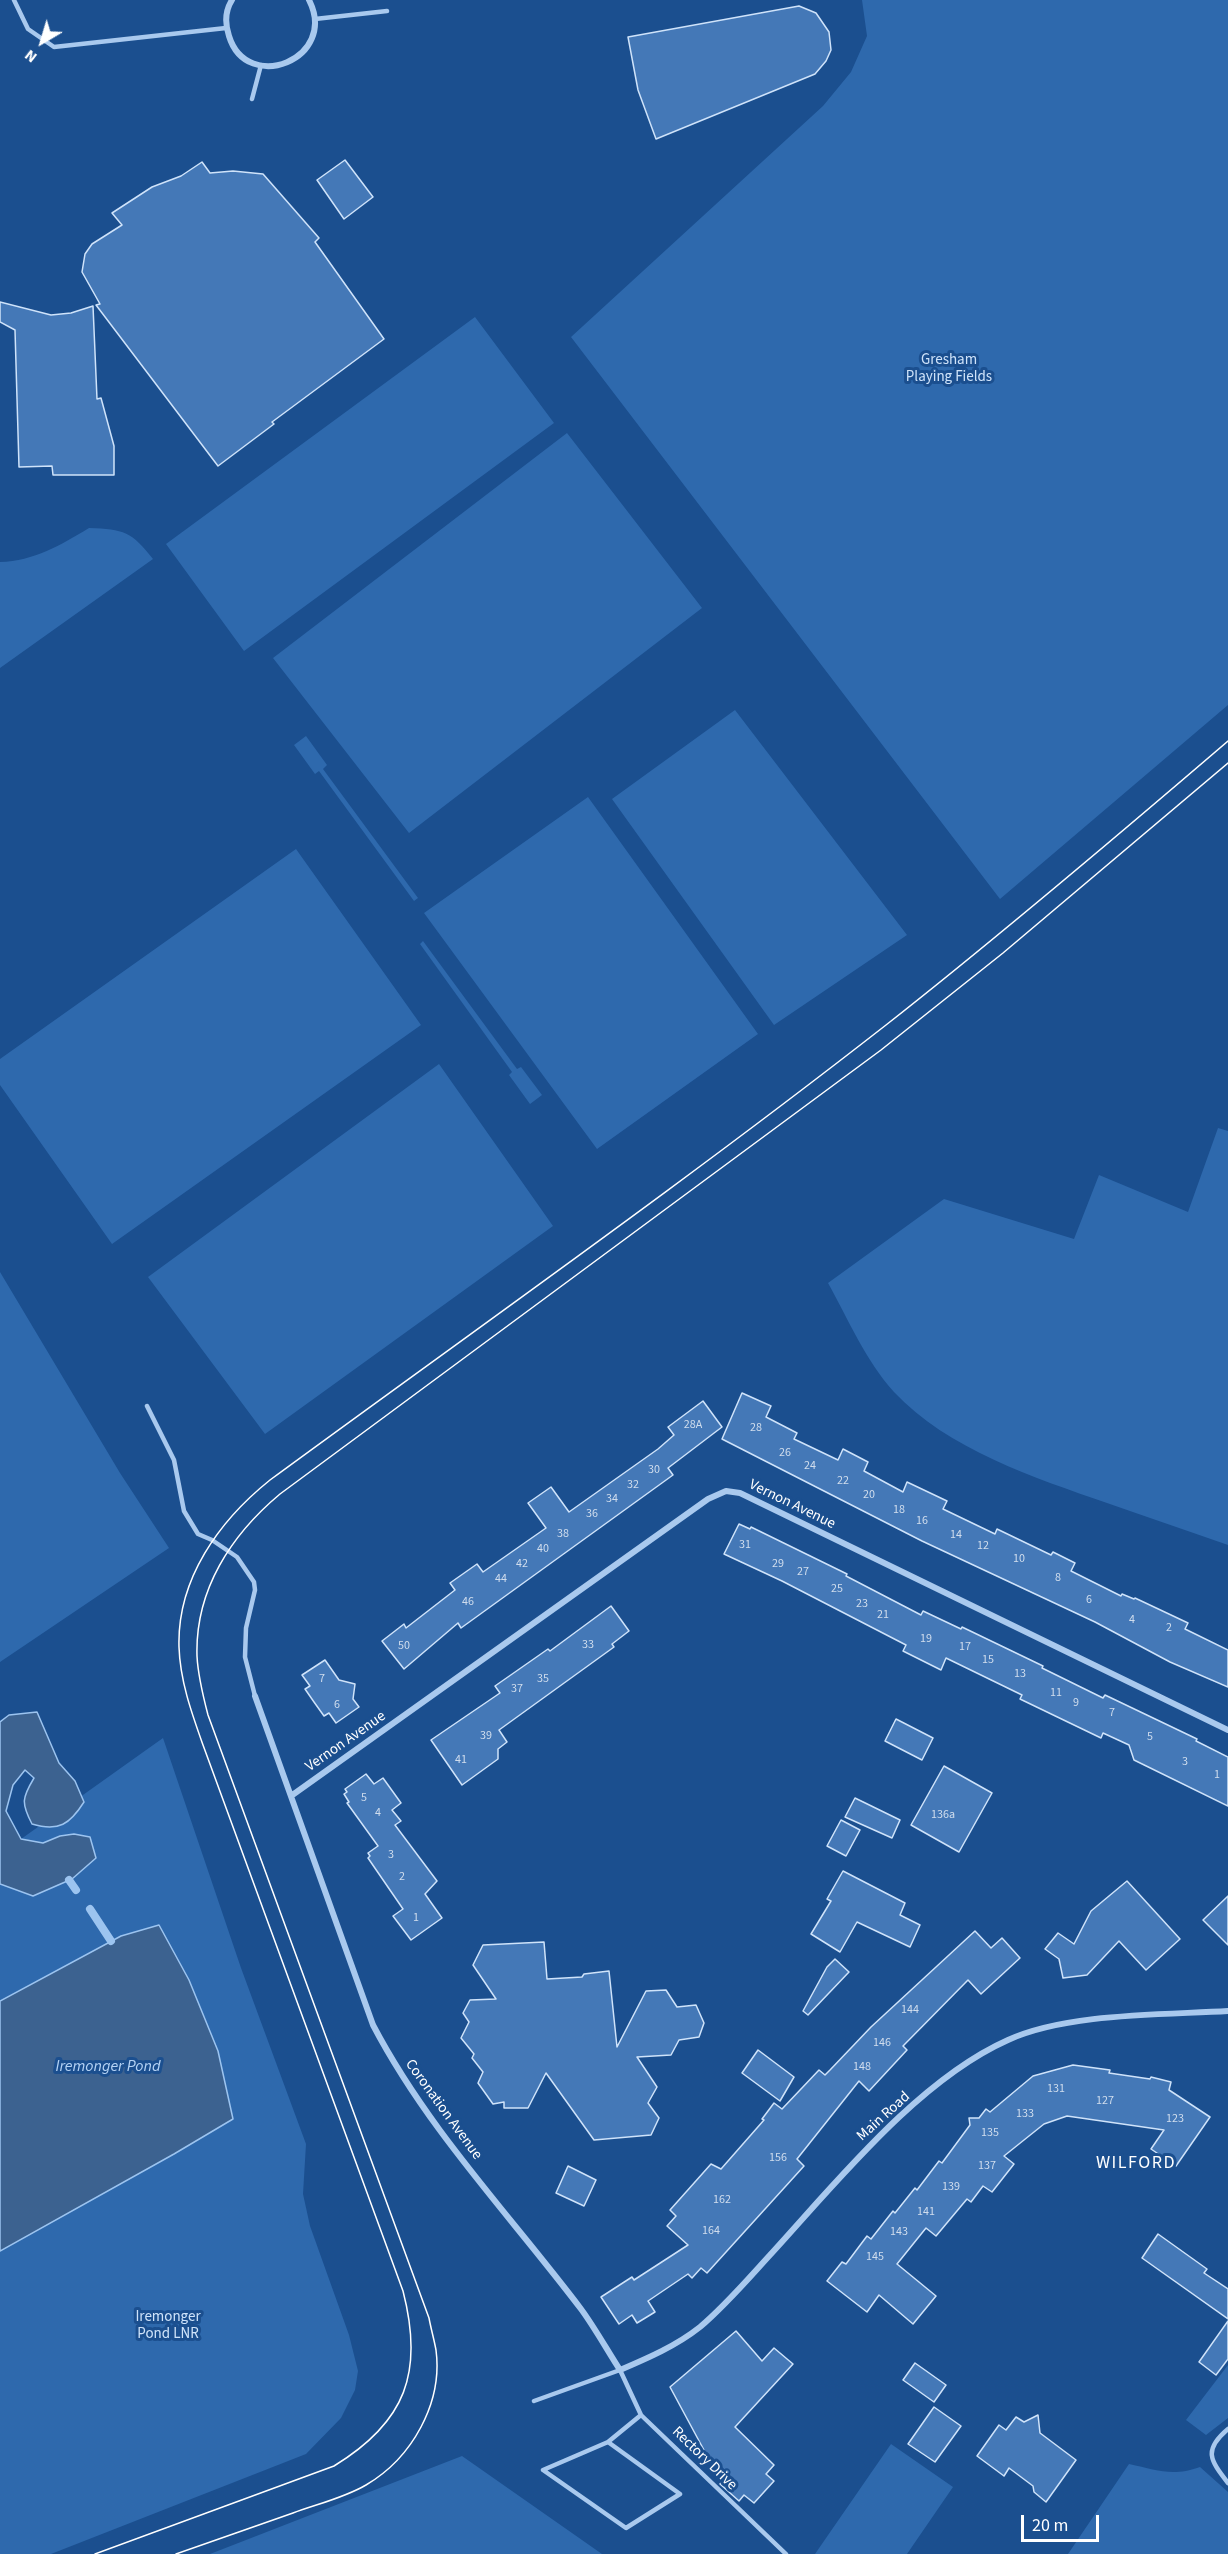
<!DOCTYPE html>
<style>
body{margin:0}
#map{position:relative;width:1228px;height:2554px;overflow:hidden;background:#1b4f8f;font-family:"Source Sans 3",sans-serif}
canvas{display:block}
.north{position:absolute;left:12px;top:12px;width:60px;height:60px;-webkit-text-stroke:4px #1b4f8f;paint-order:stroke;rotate:218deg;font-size:16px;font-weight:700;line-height:24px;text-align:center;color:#fff}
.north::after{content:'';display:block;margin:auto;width:21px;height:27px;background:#fff;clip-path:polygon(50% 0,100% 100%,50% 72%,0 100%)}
.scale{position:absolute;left:1021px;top:2515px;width:78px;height:27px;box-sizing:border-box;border:3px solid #fff;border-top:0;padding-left:8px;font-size:18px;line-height:21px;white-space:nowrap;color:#fff;-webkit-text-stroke:4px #1b4f8f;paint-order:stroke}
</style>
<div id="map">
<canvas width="1228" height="2554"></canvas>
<div class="north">N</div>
<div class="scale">20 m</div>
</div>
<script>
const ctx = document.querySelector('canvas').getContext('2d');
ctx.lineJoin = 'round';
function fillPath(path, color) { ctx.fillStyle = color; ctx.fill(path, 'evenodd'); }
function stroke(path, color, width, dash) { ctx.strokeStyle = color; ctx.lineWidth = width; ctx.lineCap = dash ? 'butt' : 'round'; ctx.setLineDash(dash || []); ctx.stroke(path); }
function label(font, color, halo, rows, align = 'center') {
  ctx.font = font + ' "Source Sans 3",sans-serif'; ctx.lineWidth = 6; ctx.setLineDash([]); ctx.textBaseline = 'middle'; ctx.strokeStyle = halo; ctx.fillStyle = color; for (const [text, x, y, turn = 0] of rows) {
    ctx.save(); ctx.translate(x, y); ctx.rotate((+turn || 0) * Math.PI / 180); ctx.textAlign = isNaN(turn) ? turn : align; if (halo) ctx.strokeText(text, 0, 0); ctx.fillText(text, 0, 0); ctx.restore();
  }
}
const green = new Path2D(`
 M862,0h366v705l-228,194 -429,-562 252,-231 28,-34 16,-36z
 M475,317l79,106 -310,228 -78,-107z
 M567,433l135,175 -293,225 -136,-175z
 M89,528c35,1 43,4 64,31l-153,109v-106c34,-1 61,-17 89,-34z
 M735,710l172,225 -133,90 -162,-226z
 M306,736l21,29 -4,4 95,129 -4,3 -95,-130 -4,3 -21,-29z
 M588,797l170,237 -161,115 -173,-236z
 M296,849l125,176 -309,219 -112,-159v-26z
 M423,941l94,128 4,-2 21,28 -12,9 -21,-29 3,-3 -92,-128z
 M439,1064l114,162 -288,208 -117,-157z
 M1218,1128l10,3v414c-40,-14 -81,-28 -121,-42 -72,-25 -160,-54 -213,-111 -28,-31 -46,-73 -66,-109l116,-84 130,40 25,-64 89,37z
 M0,1272l120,201 49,75 -169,114z
 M163,1738l78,230 65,176 -3,50 7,32 39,109 9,36 -3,19 -14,28 -35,36 -255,100h-51v-700z
 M1228,2365v53l-22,17 -20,-15z
 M891,2444l62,43 -46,67h-92z
 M462,2456l140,98h-392z
 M1129,2464c28,6 43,13 71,3l28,25v62h-160z`);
const water = new Path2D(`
 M37,1712l22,51 16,18 9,21c-14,22 -25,30 -52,22 -11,-21 -10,-26 2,-46l-9,-8 -12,15 -7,26 15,28 22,4 17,-7 14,-2 16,3 6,21 -24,21 -39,17 -33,-12v-162l9,-7z
 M159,1925l30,55 29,71 15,68 -59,35 -174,97v-250l121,-65z`);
const stream = new Path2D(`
 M69,1880l7,10
 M90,1909l21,32`);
const building = new Path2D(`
 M799,6l17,7 13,19 2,18 -5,11 -11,13 -159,65 -18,-49 -10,-53z
 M345,160l28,37 -29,22 -27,-39z
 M202,162l8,11 23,-2 30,3 56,64 -4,4 69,97 -112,83 2,2 -56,42 -122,-161 4,-1 -18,-32 3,-18 7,-10 30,-19 -10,-12 40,-26 29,-11z
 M0,302l51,13 20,-2 22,-7 4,93 4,-1 13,48v29h-61l-1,-9 -33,1 -4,-137 -15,-8z
 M742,1393l29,13 -5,11 31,16 -3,6 44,21 5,-11 25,13 -4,9 39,21 4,-10 40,19 -4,8 52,25 2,-5 54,26 2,-3 22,11 -4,8 50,25 1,-2 12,5 1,-1 53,25 -3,6 43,21v37l-58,-25 -75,-40 -173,-81 -200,-102z
 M703,1401l19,26 -54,41 5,7 -212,153 -3,-5 -54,46 -22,-28 22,-17 2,4 49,-38 -5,-7 27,-19 6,8 63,-44 -18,-25 23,-16 18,25 89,-63 16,-14 -6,-8z
 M739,1524l11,5 1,-2 96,47 -1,2 75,39 2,-4 38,18 1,-2 81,39 -1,2 61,30 2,-3 92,44 -1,2 32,16v49l-94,-46 -5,-15 -26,-12 -2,5 -81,-39 2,-4 -76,-37 -5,12 -38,-19 3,-6 -124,-64 -58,-27z
 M611,1606l18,25 -17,13 2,3 -115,83 8,12 -9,7v10l-36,26 -31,-45 69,-47 -5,-7 53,-37 2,2z
 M325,1660l14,20 16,4 -2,15 6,8 -23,16 -7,-10 -5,3 -10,-14 -9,-13 5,-3 -8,-11z
 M896,1719l37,19 -11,22 -37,-19z
 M944,1766l48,27 -33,59 -48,-27z
 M366,1774l8,10 9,-6 18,25 -9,7 9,11 -6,4 42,56 -12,13 17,24 -31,22 -18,-24 10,-7 -35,-51 2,-2 -2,-3 10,-7 -31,-43 2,-1 -5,-8 3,-2 -2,-3z
 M855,1798l45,22 -8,18 -47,-21z
 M841,1820l19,10 -14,26 -19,-10z
 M843,1871l62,32 -5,12 20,10 -10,22 -53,-25 -17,30 -29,-18 20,-33 -4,-2z
 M1127,1881l53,58 -34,31 -27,-29 -32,34 -24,3 -4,-19 -14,-10 13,-16 16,11 17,-33z
 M1228,1896v49l-25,-25z
 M975,1931l16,17 11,-10 18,20 -39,36 -13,-14 -65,66 4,4 -38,41 -10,-10 -62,78 7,7 -97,107 -6,-5 -9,10 -4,-4 -40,27 7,11 -18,11 -5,-8 -13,9 -18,-27 31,-20 2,3 54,-35 -21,-19 9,-10 -6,-6 41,-46 10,5 43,-49 -2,-1 12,-16 8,6 37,-39 6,5 5,-5 41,-43z
 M544,1942l3,37 35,-2 2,-3 25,-3 8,76 29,-56 20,-1 11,17 19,-2 8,18 -5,14 -20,3 -8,15 -34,2 20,30 -9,16 11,15 -8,17 -57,5 -48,-67 -18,35h-24v-6l-11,2 -15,-21 5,-11 -11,-14 2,-4 -13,-16 8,-16 -6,-9 7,-13 26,-1 -23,-34 10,-20z
 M835,1959l14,13 -41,43 -5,-4 24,-44z
 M758,2050l36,27 -14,24 -38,-28z
 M1073,2065l37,5 -1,3 41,6 1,-2 20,5 -2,8 41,27 -34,49 -25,-17 13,-19 -97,-14 -23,8 -40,32 10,8 -22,28 -9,-6 -12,16 -4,-3 -31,37 -10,-8 -29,36 39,32 -23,28 -34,-29 -12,17 -40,-31 15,-19 4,2 21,-28 4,3 22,-28 2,2 20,-25 2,2 22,-29 3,2 28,-38 -1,-7h10l7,-9 4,3 43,-36z
 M568,2166l28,14 -12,26 -28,-13z
 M1158,2234l49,35 -3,4 24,16v30l-86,-61z
 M1228,2321v38l-12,16 -17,-13z
 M736,2331l26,30 12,-13 19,16 -58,63 39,38 -8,9 8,7 -20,22 -10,-8 -5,6 -19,-17 7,-9 -22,-23 -35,-65z
 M915,2363l31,22 -12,17 -31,-22z
 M934,2407l27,19 -26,36 -27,-18z
 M1038,2415l2,18 36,27 -30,42 -12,-10 -1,-6 -24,-18 -5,8 -27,-20 22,-31 7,5 10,-13 8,5z`);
const lane = new Path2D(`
 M14,0l14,29 26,18 172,-19
 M315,19l72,-8
 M252,99l9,-34
 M147,1406l27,54 10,51 14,23 14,6 25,17 17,25 1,8 -9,38 -1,29 10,39
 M534,2401l86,-31 21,45 145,139
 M1228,2429c-25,21 -18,31 0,54
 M608,2442l-65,28 83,58 54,-34 -72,-52 33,-27`);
const street = new Path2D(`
 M232,0c-7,11 -7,24 -3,36 18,59 110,23 80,-36
 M255,1696l118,329c55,105 137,190 208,284 14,19 26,41 39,61 28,-12 56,-24 80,-43 25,-21 48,-48 70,-72 66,-72 148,-175 238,-215 59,-27 154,-25 220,-29
 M291,1796l417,-297 18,-8 14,2 488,237`);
const tram = new Path2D(`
 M95,2554l239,-88c72,-44 90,-94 69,-175l-200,-546c-11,-31 -23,-64 -24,-98 -2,-68 40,-126 91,-167 206,-151 415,-298 616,-455 117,-92 230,-188 342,-284
 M176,2554c39,-14 78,-27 117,-41 24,-9 51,-15 73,-28 46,-27 77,-82 70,-135 -2,-11 -5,-21 -7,-32l-221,-603c-5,-19 -10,-39 -11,-59 -2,-66 34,-121 83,-162l601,-444 122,-97 225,-190`);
const numberNames = [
 ["28A",693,1425],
 ["28",756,1428],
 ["26",785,1453],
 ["24",810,1466],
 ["30",654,1470],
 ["22",843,1481],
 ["32",633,1485],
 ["20",869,1495],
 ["34",612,1499],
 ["18",899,1510],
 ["36",592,1514],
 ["16",922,1521],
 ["38",563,1534],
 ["14",956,1535],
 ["31",745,1545],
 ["12",983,1546],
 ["40",543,1549],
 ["10",1019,1559],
 ["42",522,1564],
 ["29",778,1564],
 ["27",803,1572],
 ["8",1058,1578],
 ["44",501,1579],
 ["25",837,1589],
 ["6",1089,1600],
 ["46",468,1602],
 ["23",862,1604],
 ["21",883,1615],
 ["4",1132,1620],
 ["2",1169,1628],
 ["19",926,1639],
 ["33",588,1645],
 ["50",404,1646],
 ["17",965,1647],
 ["15",988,1660],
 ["13",1020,1674],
 ["7",322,1679],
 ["35",543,1679],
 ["37",517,1689],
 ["11",1056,1693],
 ["9",1076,1703],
 ["6",337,1705],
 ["7",1112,1713],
 ["39",486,1736],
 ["5",1150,1737],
 ["41",461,1760],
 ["3",1185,1762],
 ["1",1217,1775],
 ["5",364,1798],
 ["4",378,1813],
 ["136a",943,1815],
 ["3",391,1855],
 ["2",402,1877],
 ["1",416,1918],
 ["144",910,2010],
 ["146",882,2043],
 ["148",862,2067],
 ["131",1056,2089],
 ["127",1105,2101],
 ["133",1025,2114],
 ["123",1175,2119],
 ["135",990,2133],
 ["156",778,2158],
 ["137",987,2166],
 ["139",951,2187],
 ["162",722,2200],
 ["141",926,2212],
 ["164",711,2231],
 ["143",899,2232],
 ["145",875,2257]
];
const parkNames = [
 ["Gresham",949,361],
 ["Playing Fields",949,378],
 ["Iremonger",168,2318],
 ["Pond LNR",168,2335]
];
const streetNames = [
 ["Vernon Avenue",792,1505,26],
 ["Vernon Avenue",346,1742,-35],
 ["Coronation Avenue",443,2110,54],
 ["Main Road",884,2117,-42],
 ["Rectory Drive",704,2459,44]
];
const waterNames = [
 ["Iremonger Pond",108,2067]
];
const quarterNames = [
 ["WILFORD",1136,2164]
];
fillPath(green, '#2e69ad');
fillPath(water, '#3c6290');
stroke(water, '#9cc4f0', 1.5);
stroke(stream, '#9cc4f0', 8);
fillPath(building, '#4478b7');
stroke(building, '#cfe3fa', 1.5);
stroke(lane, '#a9c9ee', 4.5);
stroke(street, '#a9c9ee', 6);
stroke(tram, '#fff', 1.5);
label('12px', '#d0dded', null, numberNames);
label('15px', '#cfe3fa', '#1b4f8f', parkNames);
label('15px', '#fff', '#1b4f8f', streetNames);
label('italic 16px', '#b5d3f5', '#1b4f8f', waterNames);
ctx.letterSpacing = '1.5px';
label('18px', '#fff', '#1b4f8f', quarterNames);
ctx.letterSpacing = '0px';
</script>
